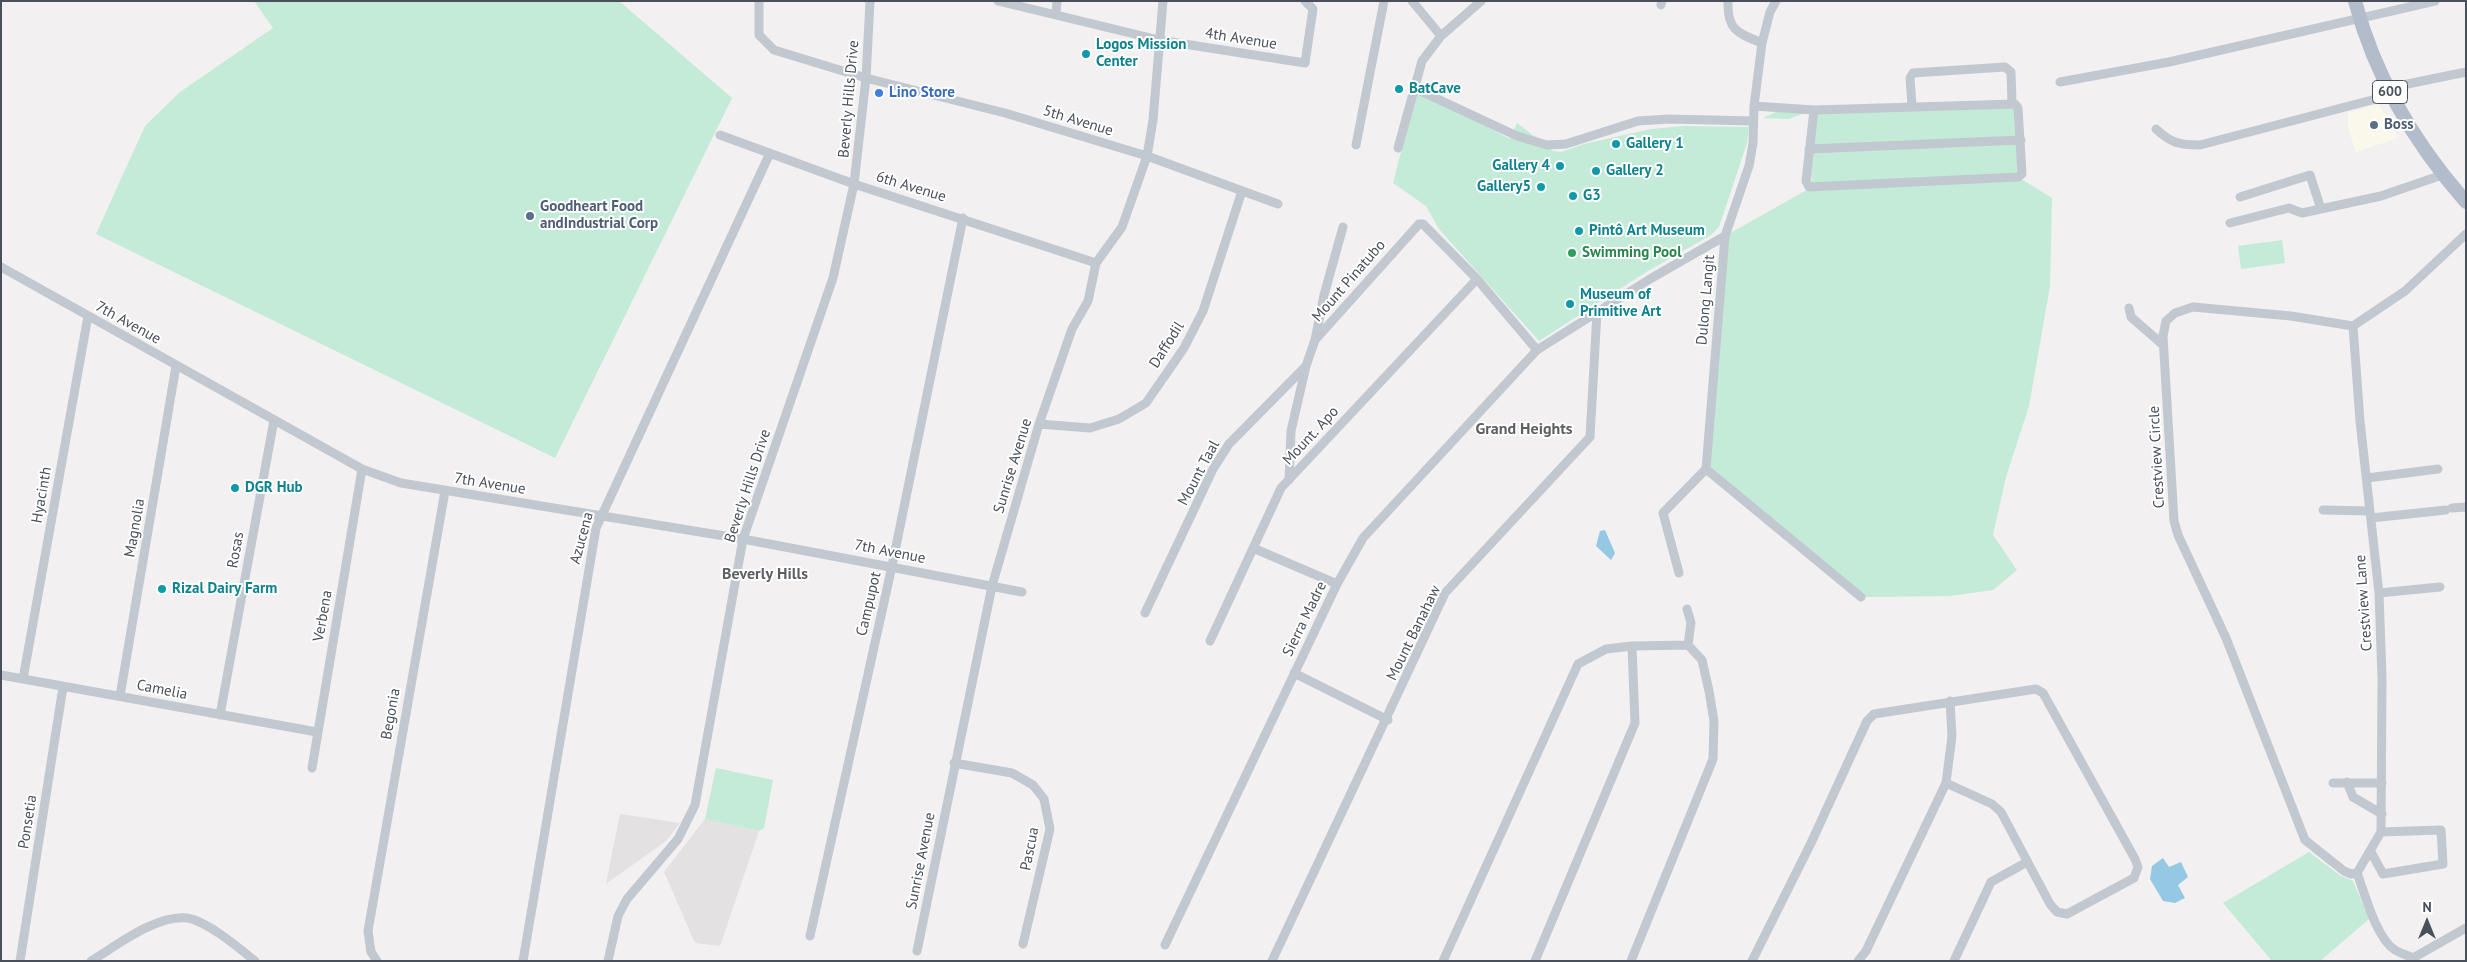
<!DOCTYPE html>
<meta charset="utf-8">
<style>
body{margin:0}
#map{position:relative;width:2467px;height:962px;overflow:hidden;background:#f2f0f0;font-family:"PT Sans",sans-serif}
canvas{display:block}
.frame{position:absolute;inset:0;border:2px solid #4a505b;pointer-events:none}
.north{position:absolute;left:2402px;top:897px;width:50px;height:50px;-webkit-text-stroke:4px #fff;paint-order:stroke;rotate:0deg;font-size:14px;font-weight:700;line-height:20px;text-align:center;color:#4a505b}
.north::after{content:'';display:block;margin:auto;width:18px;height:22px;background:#4a505b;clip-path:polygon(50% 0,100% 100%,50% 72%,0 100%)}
</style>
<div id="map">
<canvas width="2467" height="962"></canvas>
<div class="frame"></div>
<div class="north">N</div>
</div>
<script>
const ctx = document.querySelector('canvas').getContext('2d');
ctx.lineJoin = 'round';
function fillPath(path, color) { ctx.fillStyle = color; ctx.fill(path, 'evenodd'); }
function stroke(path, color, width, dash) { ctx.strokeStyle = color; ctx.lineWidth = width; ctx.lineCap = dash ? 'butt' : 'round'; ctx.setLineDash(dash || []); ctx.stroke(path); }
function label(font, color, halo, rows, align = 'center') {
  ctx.font = font + ' "PT Sans",sans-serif'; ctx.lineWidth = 4; ctx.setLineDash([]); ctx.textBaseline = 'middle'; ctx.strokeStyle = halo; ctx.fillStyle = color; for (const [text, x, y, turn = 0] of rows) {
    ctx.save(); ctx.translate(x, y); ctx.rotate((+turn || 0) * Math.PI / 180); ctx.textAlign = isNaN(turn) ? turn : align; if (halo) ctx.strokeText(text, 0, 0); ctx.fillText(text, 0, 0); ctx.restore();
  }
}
const commercial = new Path2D(`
 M2379,104l19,34 -42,14 -8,-24v-15z`);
const education = new Path2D(`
 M620,814l60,9 -14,18 -60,43z
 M705,819l54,12 -39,115 -25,-3 -31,-71z`);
const green = new Path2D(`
 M254,1h365l113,97 -177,360 -459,-224 49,-108 35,-34 93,-64z
 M1417,89l93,50 7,-16 36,28 8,1 23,-8 67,-15 32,-3 66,1 -2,16 -28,84 -8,8 -65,37 -107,69 -100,-112 -13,-23 -33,-23z
 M1785,108h233v69l34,21 -2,88 -21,120 -23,71 -13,58 24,35 -24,20 -43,6 -89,1 -155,-128 19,-233 87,-49 -3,-38 4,-39 -24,9 -26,-1z
 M2282,240l3,23 -44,6 -3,-23z
 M716,768l57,12 -9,48 -5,3 -54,-12z
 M2309,852l32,24 12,5 16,38 -49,42h-48l-49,-58z`);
const water = new Path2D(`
 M1605,530l10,23 -4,7 -15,-14 4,-15z
 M2163,858l6,9 12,-5 7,15 -10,8 7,13 -10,5 -12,-2 -13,-22 2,-13z`);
const street = new Path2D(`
 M759,1v34l15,15 92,28 139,35 142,43 131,48
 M998,1l161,39 146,23 8,-54 -8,-8
 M1412,1l29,35
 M1728,1c-1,29 9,32 34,42
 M1661,5l1,-4
 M1056,14l1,-13
 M2060,82l109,-20 266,-61
 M1414,88l103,48 30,9 19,-1 72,-23 31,-2 84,2
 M2388,88l78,-16
 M1754,106l60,4 201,-6 3,4 4,66 -4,3 -209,10 -3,-6 8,-71
 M1912,106l-2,-28 3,-5 92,-6 6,5 1,31
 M2156,129c15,14 23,16 44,16l191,-50
 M720,135l134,49 242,79
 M1356,145l28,-144
 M1398,148l24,-87 19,-25 40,-35
 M1809,149l212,-9
 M2240,197l70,-22 11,34
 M2230,223l59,-15 13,5 79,-17 61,-21
 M1,267l361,202 39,14 342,56 279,53
 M2129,308l2,9 31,27
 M2353,326l7,95 19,172 3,85 -1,154 -24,41
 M1315,340l9,-45 19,-68
 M1039,424l51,4 29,-9 27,-16 38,-55 19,-37 39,-120
 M1706,469l19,-233 24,-70 4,-23 1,-37 8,-63 8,-31 6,-11
 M1706,469l155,128
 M2367,478l71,-9
 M1289,480l2,-49 15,-65 9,-26 104,-116h4l54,55 60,71
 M2452,508l14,-1
 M2323,510l47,1
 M2371,518l75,-8
 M1253,548l84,36
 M1679,573l-16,-60 43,-44
 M2379,593l61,-6
 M1687,609l4,14 -3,22
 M1145,613l68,-144 16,-25 77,-78
 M1210,641l71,-153 196,-209
 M1294,673l94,47
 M1,675l316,57
 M23,679l65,-363
 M120,696l56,-330
 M220,715l54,-295
 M954,763l58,10 21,12 11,14 6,30 -27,115
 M312,768l50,-299
 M2347,782l6,15 29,17
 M2333,783h49
 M2371,852l12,22 60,-10 -2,-34 -60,2
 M2357,873l-6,1 -7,-3 -39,-31 -79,-202 -48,-103 -4,-14 -11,-185 3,-15 9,-8 18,-6 98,9 62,10 52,-35 61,-57
 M2357,873c8,21 19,65 38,77 5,3 12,5 18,8l53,-30
 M810,936l82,-370 71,-348
 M1165,945l172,-361 26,-46 174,-188 113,-71 75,-43
 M917,951l75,-365 47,-162 33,-95 16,-28 8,-38 26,-36 25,-71 6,-36 10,-119
 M20,961l43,-274
 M91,961c25,-15 66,-47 96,-43 20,3 52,30 68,43
 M377,961l-6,-9 -3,-21 77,-440
 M523,961l73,-433 174,-375
 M608,961l10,-45 9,-17 51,-60 17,-34 48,-266 90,-261 21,-94 12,-106 4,-77
 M1272,961l173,-368 145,-156 7,-125
 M1443,961l135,-297 28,-15 26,-3 56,-1 14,15 7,31 5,30 -1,38 -82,202
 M1535,961l100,-238 -3,-77
 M1752,961l59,-118 56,-122 7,-7 162,-25 7,4 92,166 3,8 -4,11 -67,36 -10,-2 -7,-8 -49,-92 -9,-8 -46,-21
 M1858,961l8,-10 80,-168 6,-47 -2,-35
 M1954,961l37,-79 36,-20`);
const primary = new Path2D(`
 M2355,1c20,76 60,143 111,201`);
const markers = [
 [1086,54,5,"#0f9aa8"],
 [1399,89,5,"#0f9aa8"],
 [879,93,5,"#3f7fe0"],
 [2374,125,5,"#5c6f8a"],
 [1616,144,5,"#0f9aa8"],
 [1560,166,5,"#0f9aa8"],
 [1596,171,5,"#0f9aa8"],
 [1541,187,5,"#0f9aa8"],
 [1573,196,5,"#0f9aa8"],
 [530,216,5,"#5c6f8a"],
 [1579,231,5,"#0f9aa8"],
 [1572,253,5,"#2e9e5b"],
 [1570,304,5,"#0f9aa8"],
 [235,488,5,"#0f9aa8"],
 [162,589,5,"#0f9aa8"]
];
const shields = [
 [2390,92,35]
];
const shieldNames = [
 ["600",2390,92]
];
const streetNames = [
 ["4th Avenue",1241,39,9],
 ["Beverly Hills Drive",849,99,-85],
 ["5th Avenue",1078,121,17],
 ["6th Avenue",911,187,17],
 ["Mount Pinatubo",1349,281,-49],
 ["Dulong Langit",1706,300,-85],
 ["7th Avenue",128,323,29],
 ["Daffodil",1167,345,-58],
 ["Mount. Apo",1311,436,-47],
 ["Crestview Circle",2157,457,-93],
 ["Sunrise Avenue",1013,466,-73],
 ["Mount Taal",1199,473,-62],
 ["7th Avenue",490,484,9],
 ["Beverly Hills Drive",748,486,-72],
 ["Hyacinth",42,495,-80],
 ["Magnolia",135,528,-80],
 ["Azucena",582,538,-75],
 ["Rosas",236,550,-80],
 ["7th Avenue",890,552,11],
 ["Crestview Lane",2364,603,-94],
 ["Campupot",869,604,-77],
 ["Verbena",323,616,-80],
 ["Sierra Madre",1305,619,-64],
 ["Mount Banahaw",1414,633,-64],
 ["Camelia",162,690,11],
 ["Begonia",391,714,-80],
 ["Ponsetia",28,822,-81],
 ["Pascua",1030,849,-79],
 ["Sunrise Avenue",921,861,-79]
];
const cultureNames = [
 ["Logos Mission",1096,45],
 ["Center",1096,62],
 ["BatCave",1409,89],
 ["Gallery 1",1626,144],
 ["Gallery 4",1550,166,"right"],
 ["Gallery 2",1606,171],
 ["Gallery5",1531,187,"right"],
 ["G3",1583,196],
 ["Pintô Art Museum",1589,231],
 ["Museum of",1580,295],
 ["Primitive Art",1580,312],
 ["DGR Hub",245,488],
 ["Rizal Dairy Farm",172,589]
];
const shopNames = [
 ["Lino Store",889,93]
];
const serviceNames = [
 ["Boss",2384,125],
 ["Goodheart Food",540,207],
 ["andIndustrial Corp",540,224]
];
const leisureNames = [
 ["Swimming Pool",1582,253]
];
const neighbourhoodNames = [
 ["Grand Heights",1524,429],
 ["Beverly Hills",765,574]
];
fillPath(commercial, '#faf8eb');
fillPath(education, '#e3e1e1');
fillPath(green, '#c3ebd7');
fillPath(water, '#95c8e3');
stroke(street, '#c2c8d0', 9);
stroke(primary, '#b2bccb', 14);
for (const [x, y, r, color] of markers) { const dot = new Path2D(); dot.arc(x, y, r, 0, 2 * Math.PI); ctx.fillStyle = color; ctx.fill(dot); stroke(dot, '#fff', 2); }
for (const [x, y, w] of shields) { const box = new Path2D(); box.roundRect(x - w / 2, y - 11.5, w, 23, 4); ctx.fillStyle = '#fff'; ctx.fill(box); stroke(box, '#4a505b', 1); }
label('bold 14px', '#4a505b', null, shieldNames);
label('15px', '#4a505b', '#fff', streetNames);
label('bold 15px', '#0d838f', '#fff', cultureNames, 'left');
label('bold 15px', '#366cbe', '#fff', shopNames, 'left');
label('bold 15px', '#4e5e75', '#fff', serviceNames, 'left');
label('bold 15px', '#27864d', '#fff', leisureNames, 'left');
label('bold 16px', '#5d5f64', '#fff', neighbourhoodNames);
</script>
